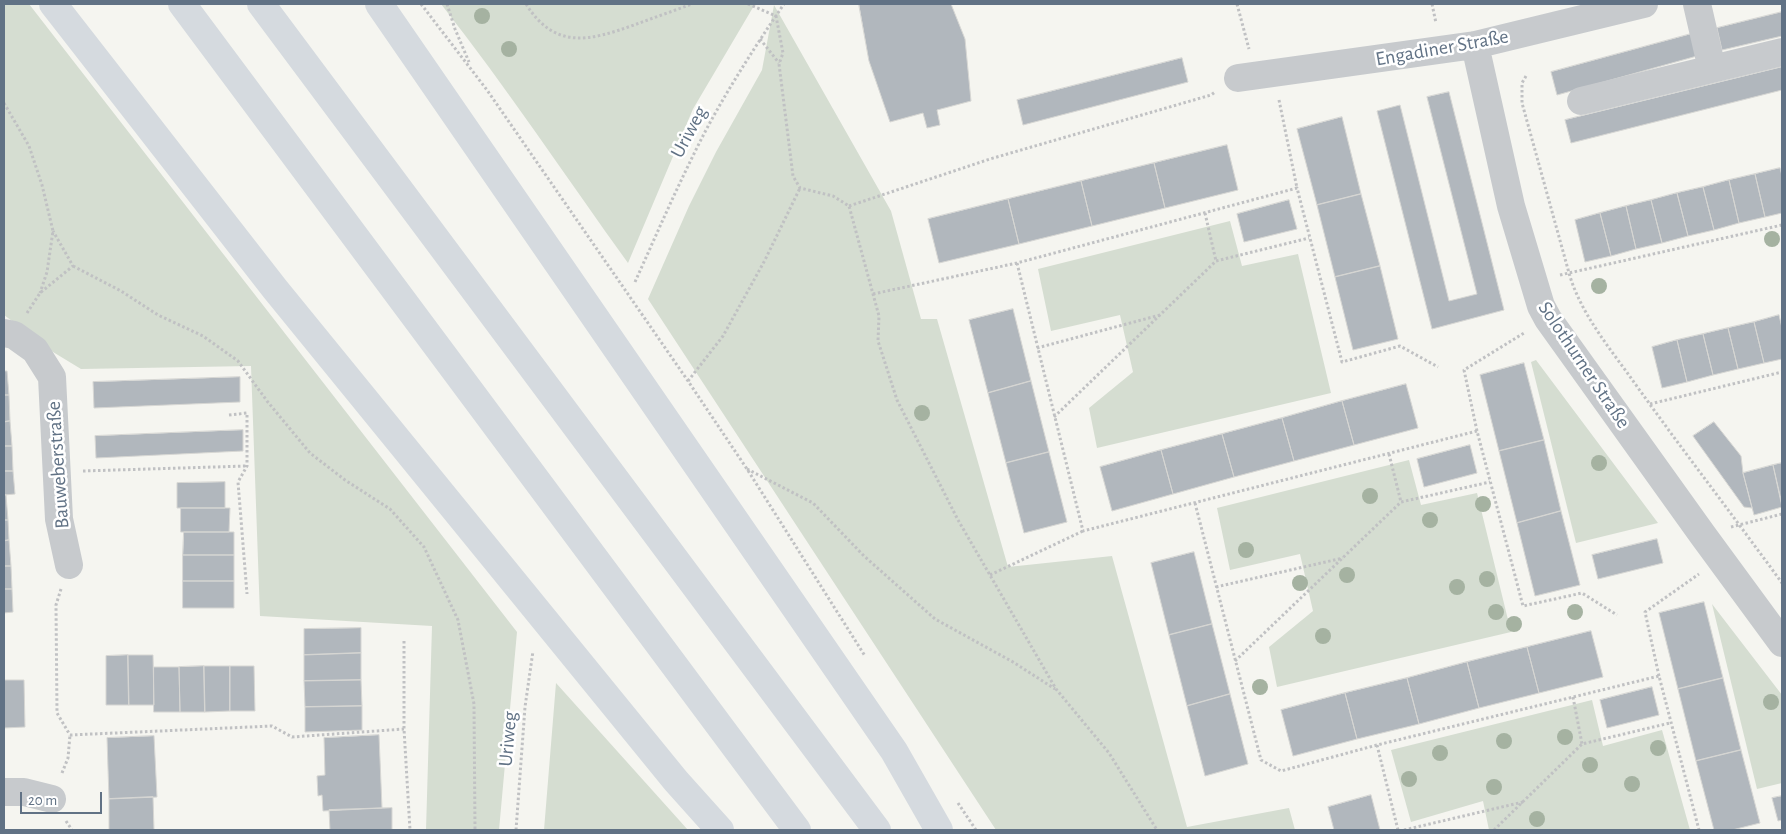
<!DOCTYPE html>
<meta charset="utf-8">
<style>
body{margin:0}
#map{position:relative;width:1786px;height:834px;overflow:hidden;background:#f5f5f0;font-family:"Alegreya Sans",sans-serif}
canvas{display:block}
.frame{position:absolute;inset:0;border:5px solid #617285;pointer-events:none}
.scale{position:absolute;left:20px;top:792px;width:82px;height:22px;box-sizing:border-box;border:2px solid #617285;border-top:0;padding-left:6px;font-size:15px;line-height:18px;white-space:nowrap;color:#617285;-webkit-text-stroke:4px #fff;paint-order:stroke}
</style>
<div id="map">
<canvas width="1786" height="834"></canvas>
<div class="frame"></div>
<div class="scale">20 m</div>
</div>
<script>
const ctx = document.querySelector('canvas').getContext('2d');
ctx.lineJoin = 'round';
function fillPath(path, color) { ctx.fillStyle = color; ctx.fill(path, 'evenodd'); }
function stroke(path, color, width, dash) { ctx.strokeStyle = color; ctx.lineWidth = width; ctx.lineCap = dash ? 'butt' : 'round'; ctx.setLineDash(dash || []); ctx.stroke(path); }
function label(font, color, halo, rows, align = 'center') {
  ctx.font = font + ' "Alegreya Sans",sans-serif'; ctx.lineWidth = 5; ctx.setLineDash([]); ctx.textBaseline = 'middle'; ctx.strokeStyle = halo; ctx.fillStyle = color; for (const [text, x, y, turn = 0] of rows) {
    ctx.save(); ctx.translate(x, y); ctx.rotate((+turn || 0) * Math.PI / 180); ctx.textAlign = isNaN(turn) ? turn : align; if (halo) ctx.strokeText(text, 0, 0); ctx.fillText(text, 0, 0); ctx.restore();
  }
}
const green = new Path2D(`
 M4,4h25l488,628 -18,198h-73l6,-204 -172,-10 -9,-250 -170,3 -28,-17 -49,-37z
 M441,4h314l-62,105 -65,154c-62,-86 -121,-175 -187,-259z
 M774,5l117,206 30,108h16l71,248 104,-11 75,271 102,-19 6,22h-299l-348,-531 41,-93 27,-54 46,-82z
 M1230,221l12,45 56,-12 33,139 -234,55 -8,-40 44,-36 -13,-57 -69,16 -13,-62z
 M1536,360l122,163 -82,20 -45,-181z
 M1409,460l12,45 56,-12 34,139 -234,55 -8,-40 44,-36 -13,-57 -70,16 -13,-62z
 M1712,604l70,91v88l-25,6z
 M556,683l132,147h-144z
 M1592,700l11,46 59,-16 28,100h-201l-6,-29 -72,21 -20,-72z`);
const building = new Path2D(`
 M859,4h92l14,35 6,62 -34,9 3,15 -13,3 -4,-15 -33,9 -21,-61z
 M1782,12v24l-60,14 -5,-22z
 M1691,34l6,22 -140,39 -6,-23z
 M1182,58l6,24 -165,43 -6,-25z
 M1782,67v23l-211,53 -6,-23z
 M1449,92l55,218 -72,19 -55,-218 23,-6 49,196 28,-7 -50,-197z
 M1342,117l19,77 -44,11 -20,-76z
 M1227,145l11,45 -73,18 -11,-45z
 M1154,163l11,45 -73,18 -11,-45z
 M1780,168l2,8v37l-17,4 -10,-43z
 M1755,174l10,43 -26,6 -10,-43z
 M1729,180l10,43 -25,7 -11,-43z
 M1081,181l11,45 -73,18 -11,-45z
 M1703,187l11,43 -26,6 -11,-43z
 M1677,193l11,43 -26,7 -11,-43z
 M1361,194l19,72 -45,11 -18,-72z
 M1008,199l11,45 -80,19 -11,-44z
 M1289,200l8,29 -53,13 -7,-28z
 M1651,200l11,43 -26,6 -10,-43z
 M1626,206l10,43 -25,7 -11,-43z
 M1600,213l11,43 -26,6 -10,-42z
 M1380,266l18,73 -45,11 -18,-73z
 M1013,309l18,72 -43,12 -19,-73z
 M1779,315l3,13v31l-18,4 -10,-41z
 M1754,322l10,41 -26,6 -10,-41z
 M1728,328l10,41 -25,6 -10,-41z
 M1703,334l10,41 -26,7 -10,-42z
 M1677,340l10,42 -25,6 -10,-41z
 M1524,363l20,77 -45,11 -19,-76z
 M4,371h3l2,24h-5z
 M240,377v25l-146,6 -1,-26z
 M1031,381l18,71 -43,11 -18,-70z
 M1406,384l12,44 -64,17 -12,-44z
 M4,395h5l1,26 -6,1z
 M1342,401l12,44 -60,16 -12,-43z
 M1282,418l12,43 -60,16 -12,-43z
 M10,421l2,25h-8v-24z
 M1714,422l27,34 2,17 9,35 -8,-1 -51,-71z
 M243,430v21l-147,7 -1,-22z
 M1222,434l12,43 -61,17 -12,-44z
 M1544,440l17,71 -44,12 -18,-72z
 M1470,445l7,28 -53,14 -7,-28z
 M4,446h8l1,25h-9z
 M1161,450l12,44 -61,17 -12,-44z
 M1049,452l18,70 -43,11 -18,-70z
 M1782,463v41l-9,-39z
 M1773,465l9,42 -28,8 -11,-42z
 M4,471h9l2,23 -11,1z
 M225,482v26h-48v-25z
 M4,495h2l2,25h-4z
 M181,508h49l-1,24h-48z
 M1561,511l19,74 -45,11 -18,-73z
 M4,520h4l1,20 -5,1z
 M184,532h50v23h-51z
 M1657,539l6,24 -65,16 -6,-24z
 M9,540l2,26h-7v-25z
 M1194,552l18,72 -43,11 -18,-72z
 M183,555h51v26h-51z
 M4,566h7l1,23h-8z
 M183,581h51v27h-51z
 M4,589h8l1,23 -9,1z
 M1704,602l19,76 -45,11 -19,-76z
 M1212,624l18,70 -43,12 -18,-71z
 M361,628v25l-57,2v-26z
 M1591,631l12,46 -64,16 -12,-46z
 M1527,647l12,46 -60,15 -12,-46z
 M361,653v27l-57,1v-26z
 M128,655l1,50h-23v-49z
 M128,655h25l1,50h-25z
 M1467,662l12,46 -60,16 -12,-46z
 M204,666l1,46h-25l-1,-45z
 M204,666h26v45l-25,1z
 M230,666h24l1,45h-25z
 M154,667h25l1,45h-26z
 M1407,678l12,46 -62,15 -12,-46z
 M1723,678l18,72 -45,11 -18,-72z
 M4,680h20l1,47 -21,1z
 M361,680l1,26 -57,1 -1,-26z
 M1652,687l7,28 -52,13 -7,-28z
 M1345,693l12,46 -64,17 -12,-46z
 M1230,694l18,70 -43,12 -18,-70z
 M362,706v24l-57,2v-25z
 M379,735l3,73 -59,3 -1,-16 -4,1 -1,-20 8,-1 -1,-37z
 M154,736l3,61 -48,2 -2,-61z
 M1741,750l19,73 -28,7h-18l-18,-69z
 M1371,795l9,35h-46l-6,-23z
 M1782,796v24l-4,1 -6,-23z
 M153,797l1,33h-45v-31z
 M392,808v22h-62l-1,-20z`);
const path = new Path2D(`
 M421,4l66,86 201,291 59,88 118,187
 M447,4l8,25 14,33
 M526,4c29,46 63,37 108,21 19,-7 39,-14 58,-21
 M748,4l28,12 7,37 -4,11 14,112 7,12 33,8 16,10 30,110 -1,25 19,59 61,120 98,169 53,64 48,77
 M1237,4l12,45
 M1432,4l4,19
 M760,39l19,24
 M1526,76l-4,7v20l47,170c11,39 39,73 62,105 49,69 101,136 151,205
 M1279,100l18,88
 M4,103l25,43 13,39 11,46 -6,41 -7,21
 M849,206l141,-47 221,-64 4,-3
 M1205,213l11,48
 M1017,263l66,268 394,-100 46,175 59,-13 35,22
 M73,266l48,25 37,24 45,21 35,25 29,40 43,52 35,27 45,29 34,38 34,73 16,84 1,126
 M1560,275l222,-50
 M635,282c23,-51 45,-102 71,-152 23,-43 50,-85 78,-126
 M873,294l144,-31 280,-75 45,174 58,-16 38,21
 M27,313l13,-20 33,-27 -20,-35
 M1037,348l123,-33
 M688,381l35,-45 42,-76 35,-72
 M1650,404l132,-32
 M229,415l18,-2v53l-9,16 9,112
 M1054,417l162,-156 93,-23
 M1477,431l-13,-61 60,-37
 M1389,454l12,48
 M747,469l66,34 51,53 71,63 78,43 42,27
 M83,471l164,-5
 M1195,503l66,257 20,11 96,-26 282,-69 40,154
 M1731,527l51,-13
 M990,575l93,-44
 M1216,587l127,-29
 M61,589l-5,16 1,108 13,22
 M404,641v88l6,101
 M1235,661l166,-159 89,-20
 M1659,676l-14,-64 54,-38
 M1573,697l9,47
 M70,735l202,-9 20,11 112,-8
 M1377,745l21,85
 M62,773l6,-15 2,-23
 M958,803l18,27
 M66,821l6,9
 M516,830l9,-123 8,-56
 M1404,830l119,-28
 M1494,830l88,-86 88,-21`);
const minor = new Path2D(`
 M1475,45l36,161 30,100 7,13 154,215 80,109
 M1712,69l70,-17
 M1238,78l237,-33 169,-41
 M1581,101l131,-32 -15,-65
 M4,333l10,2 21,15 17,27 7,142 10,46
 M4,792h20l28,7`);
const highway = new Path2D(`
 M53,4l222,285 401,492 44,49
 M182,4l615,826
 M261,4l616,826
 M379,4l515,747 45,79`);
const trees = [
 [482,16],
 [509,49],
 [1772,239],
 [1599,286],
 [922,413],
 [1599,463],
 [1370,496],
 [1483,504],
 [1430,520],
 [1246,550],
 [1347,575],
 [1487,579],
 [1300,583],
 [1457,587],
 [1496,612],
 [1575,612],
 [1514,624],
 [1323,636],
 [1260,687],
 [1771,702],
 [1565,737],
 [1504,741],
 [1658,748],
 [1440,753],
 [1590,765],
 [1409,779],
 [1632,784],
 [1494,787],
 [1537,819]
];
const streetNames = [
 ["Engadiner Straße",1442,48,-10],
 ["Uriweg",689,132,-62],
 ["Solothurner Straße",1584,365,56],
 ["Bauweberstraße",58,465,-94],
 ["Uriweg",508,739,-85]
];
fillPath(green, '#d5ddd1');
fillPath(building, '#b1b7bd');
stroke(building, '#d6d6d3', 1);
stroke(path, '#c0c1c3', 3, [2.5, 2.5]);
stroke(minor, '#c7cacd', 28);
stroke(highway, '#d5dadf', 28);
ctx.fillStyle = '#a5b2a1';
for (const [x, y] of trees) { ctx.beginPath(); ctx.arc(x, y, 8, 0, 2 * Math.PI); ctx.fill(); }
label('20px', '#617285', '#fff', streetNames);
</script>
